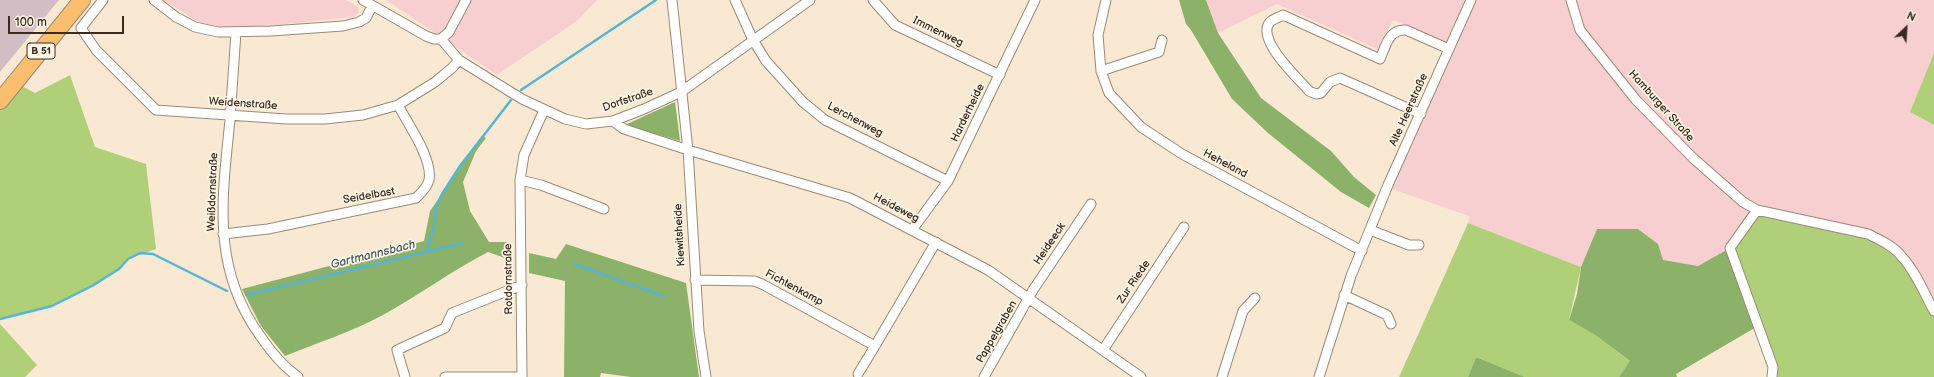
<!DOCTYPE html>
<meta charset="utf-8">
<style>
body{margin:0}
#map{position:relative;width:1934px;height:377px;overflow:hidden;background:#f9e9d3;font-family:"Balsamiq Sans",sans-serif}
canvas{display:block}
.north{position:absolute;left:1886px;top:8px;width:40px;height:40px;-webkit-text-stroke:3px #fcf5e5;paint-order:stroke;rotate:25deg;font-size:11px;font-weight:700;line-height:16px;text-align:center;color:#3b2a1e}
.north::after{content:'';display:block;margin:auto;width:14px;height:18px;background:#3b2a1e;clip-path:polygon(50% 0,100% 100%,50% 72%,0 100%)}
.scale{position:absolute;left:8px;top:16px;width:116px;height:18px;box-sizing:border-box;border:2px solid #3b2a1e;border-top:0;padding-left:5px;font-size:12px;line-height:14px;white-space:nowrap;color:#3b2a1e;-webkit-text-stroke:3px #fcf5e5;paint-order:stroke}
</style>
<div id="map">
<canvas width="1934" height="377"></canvas>
<div class="north">N</div>
<div class="scale">100 m</div>
</div>
<script>
const ctx = document.querySelector('canvas').getContext('2d');
ctx.lineJoin = 'round';
function fillPath(path, color) { ctx.fillStyle = color; ctx.fill(path, 'evenodd'); }
function stroke(path, color, width, dash) { ctx.strokeStyle = color; ctx.lineWidth = width; ctx.lineCap = dash ? 'butt' : 'round'; ctx.setLineDash(dash || []); ctx.stroke(path); }
function label(font, color, halo, rows, align = 'center') {
  ctx.font = font + ' "Balsamiq Sans",sans-serif'; ctx.lineWidth = 3.5; ctx.setLineDash([]); ctx.textBaseline = 'middle'; ctx.strokeStyle = halo; ctx.fillStyle = color; for (const [text, x, y, turn = 0] of rows) {
    ctx.save(); ctx.translate(x, y); ctx.rotate((+turn || 0) * Math.PI / 180); ctx.textAlign = isNaN(turn) ? turn : align; if (halo) ctx.strokeText(text, 0, 0); ctx.fillText(text, 0, 0); ctx.restore();
  }
}
const built = new Path2D(`
 M163,0h183l12,7 1,5 -6,5 -76,8 -54,2 -21,-3z
 M386,0h211l-20,21 -80,54z
 M1206,0h728v53l-24,59 24,13v186l-204,-63 -32,18 -36,-6 -4,-16 -61,-15 -16,38 -113,-44 1,-7 -77,-27 64,-142 -63,-27 -14,30 -102,-46 -59,29z`);
const industrial = new Path2D(`
 M0,0h59l-59,72z`);
const green = new Path2D(`
 M1934,53v72l-24,-13z
 M70,75l25,72 51,17 10,85 -28,10 -9,10 -27,17 -40,20 -52,13v-210l20,-24 15,8z
 M1757,210l111,24 34,22 32,55v66h-162l-42,-129z
 M1468,223l113,44 -12,53 26,15 36,27 -12,15h-94l-49,-20 -8,20h-69z
 M0,324l37,41 -12,12h-25z`);
const forest = new Path2D(`
 M1179,0h27l12,33 43,65 70,53 23,26 22,18 -7,13 -28,-16 -73,-59 -36,-34 -41,-69 -5,-6z
 M675,102l5,39 -55,-16z
 M482,136l4,2 -10,13 -13,31 7,29 19,31h20l4,14 -8,2 -17,-6c-37,19 -70,44 -107,64 -30,16 -64,27 -96,40l-24,-30 -19,-37 182,-48 6,-30z
 M1597,229h41l20,15 5,16 35,6 32,-18 28,78 -82,48 1,3h-58l11,-16 -35,-26 -26,-15 8,-26 4,-27z
 M566,244l120,39 13,94h-68l-30,-4 -1,4h-36l1,-96 -36,-8v-20l27,6z
 M1476,357l49,20h-57z`);
const stream = new Path2D(`
 M521,90l135,-90
 M427,251l7,-26 2,-17 6,-14 18,-28 51,-66
 M574,264l90,32
 M246,295l217,-52
 M0,319l52,-13 40,-20 27,-17 9,-10 12,-6 13,1 74,37`);
const street = new Path2D(`
 M103,0l-22,28 15,22 60,60 130,9h39l38,-4 35,-10 37,-23 17,-14 7,-8
 M154,0l22,17 19,10 23,5 53,-1 72,-5 16,-4 7,-4 6,-12
 M363,0l63,36 8,3h7
 M672,0l16,150 11,181 7,46
 M735,0l18,40 13,21 37,41 22,18 123,61
 M873,0l22,25 105,50
 M1106,0l-8,35 3,36 8,22 32,34 41,27 180,97
 M1571,0l9,30 56,70 57,58 50,44 14,8 111,24c12,6 26,12 34,23 14,15 22,36 32,54
 M236,32c-2,30 -4,59 -6,88 -8,79 -19,149 31,217 10,15 22,29 37,40
 M441,39l18,21 63,39 43,20 21,5 27,-3 31,-12 37,-17 129,-92
 M441,39l8,-7 17,-32
 M1101,71l58,-19 3,-12
 M1421,114l-81,-36 -10,4 -9,11 -5,1 -7,-3c-11,-13 -54,-52 -39,-69 3,-3 10,-5 13,-7l97,44c6,-14 9,-30 26,-29l43,19
 M613,121l11,8 64,21 162,48 138,72 153,107
 M520,180l21,5 63,24
 M1757,210l-27,38 43,119 -1,10
 M912,230l36,-49 87,-181
 M1370,230l39,15h10
 M223,234l45,-5 148,-31c5,-5 11,-10 13,-18 4,-21 -21,-56 -31,-75
 M695,280l59,1 8,3 113,62 61,-104
 M1344,295l43,20 4,9
 M1103,350l81,-123
 M858,374l17,-28
 M405,377l-8,-27 48,-22 7,-15 70,-28
 M445,377h74
 M522,377l-2,-197 4,-25 20,-45
 M984,377l49,-87 58,-86
 M1222,377l21,-66 12,-13
 M1319,377l32,-101 37,-91 83,-185`);
const highway = new Path2D(`
 M0,101l82,-101`);
const shields = [
 [41,51,28]
];
const shieldNames = [
 ["B 51",41,51]
];
const streetNames = [
 ["Immenweg",938,32,26],
 ["Dorfstraße",628,100,-19],
 ["Weidenstraße",243,104,4],
 ["Hamburger Straße",1661,106,48],
 ["Alte Heerstraße",1409,110,-66],
 ["Harderheide",968,113,-64],
 ["Lerchenweg",855,120,28],
 ["Heheland",1225,164,28],
 ["Weißdornstraße",213,192,-88],
 ["Seidelbast",369,196,-10],
 ["Heideweg",896,208,28],
 ["Kiewitsheide",680,235,-93],
 ["Heideeck",1050,244,-56],
 ["Rotdornstraße",509,279,-91],
 ["Zur Riede",1134,282,-56],
 ["Fichtenkamp",794,288,28],
 ["Pappelgraben",997,332,-60]
];
const waterNames = [
 ["Gartmannsbach",373,255,-14]
];
fillPath(built, '#f7cfd0');
fillPath(industrial, '#d2bdc5');
fillPath(green, '#afd078');
fillPath(forest, '#8bb268');
stroke(stream, '#56b5d5', 2.5);
stroke(street, '#9a8a78', 11);
stroke(highway, '#9a8a78', 18);
stroke(street, '#fff', 9);
stroke(highway, '#fabe6e', 16);
for (const [x, y, w] of shields) { const box = new Path2D(); box.roundRect(x - w / 2, y - 8, w, 16, 3); ctx.fillStyle = '#fcf5e5'; ctx.fill(box); stroke(box, '#3b2a1e', 1); }
label('bold 10px', '#3b2a1e', null, shieldNames);
label('11px', '#3b2a1e', '#fcf5e5', streetNames);
label('italic 12px', '#445b5e', '#fcf5e5', waterNames);
</script>
